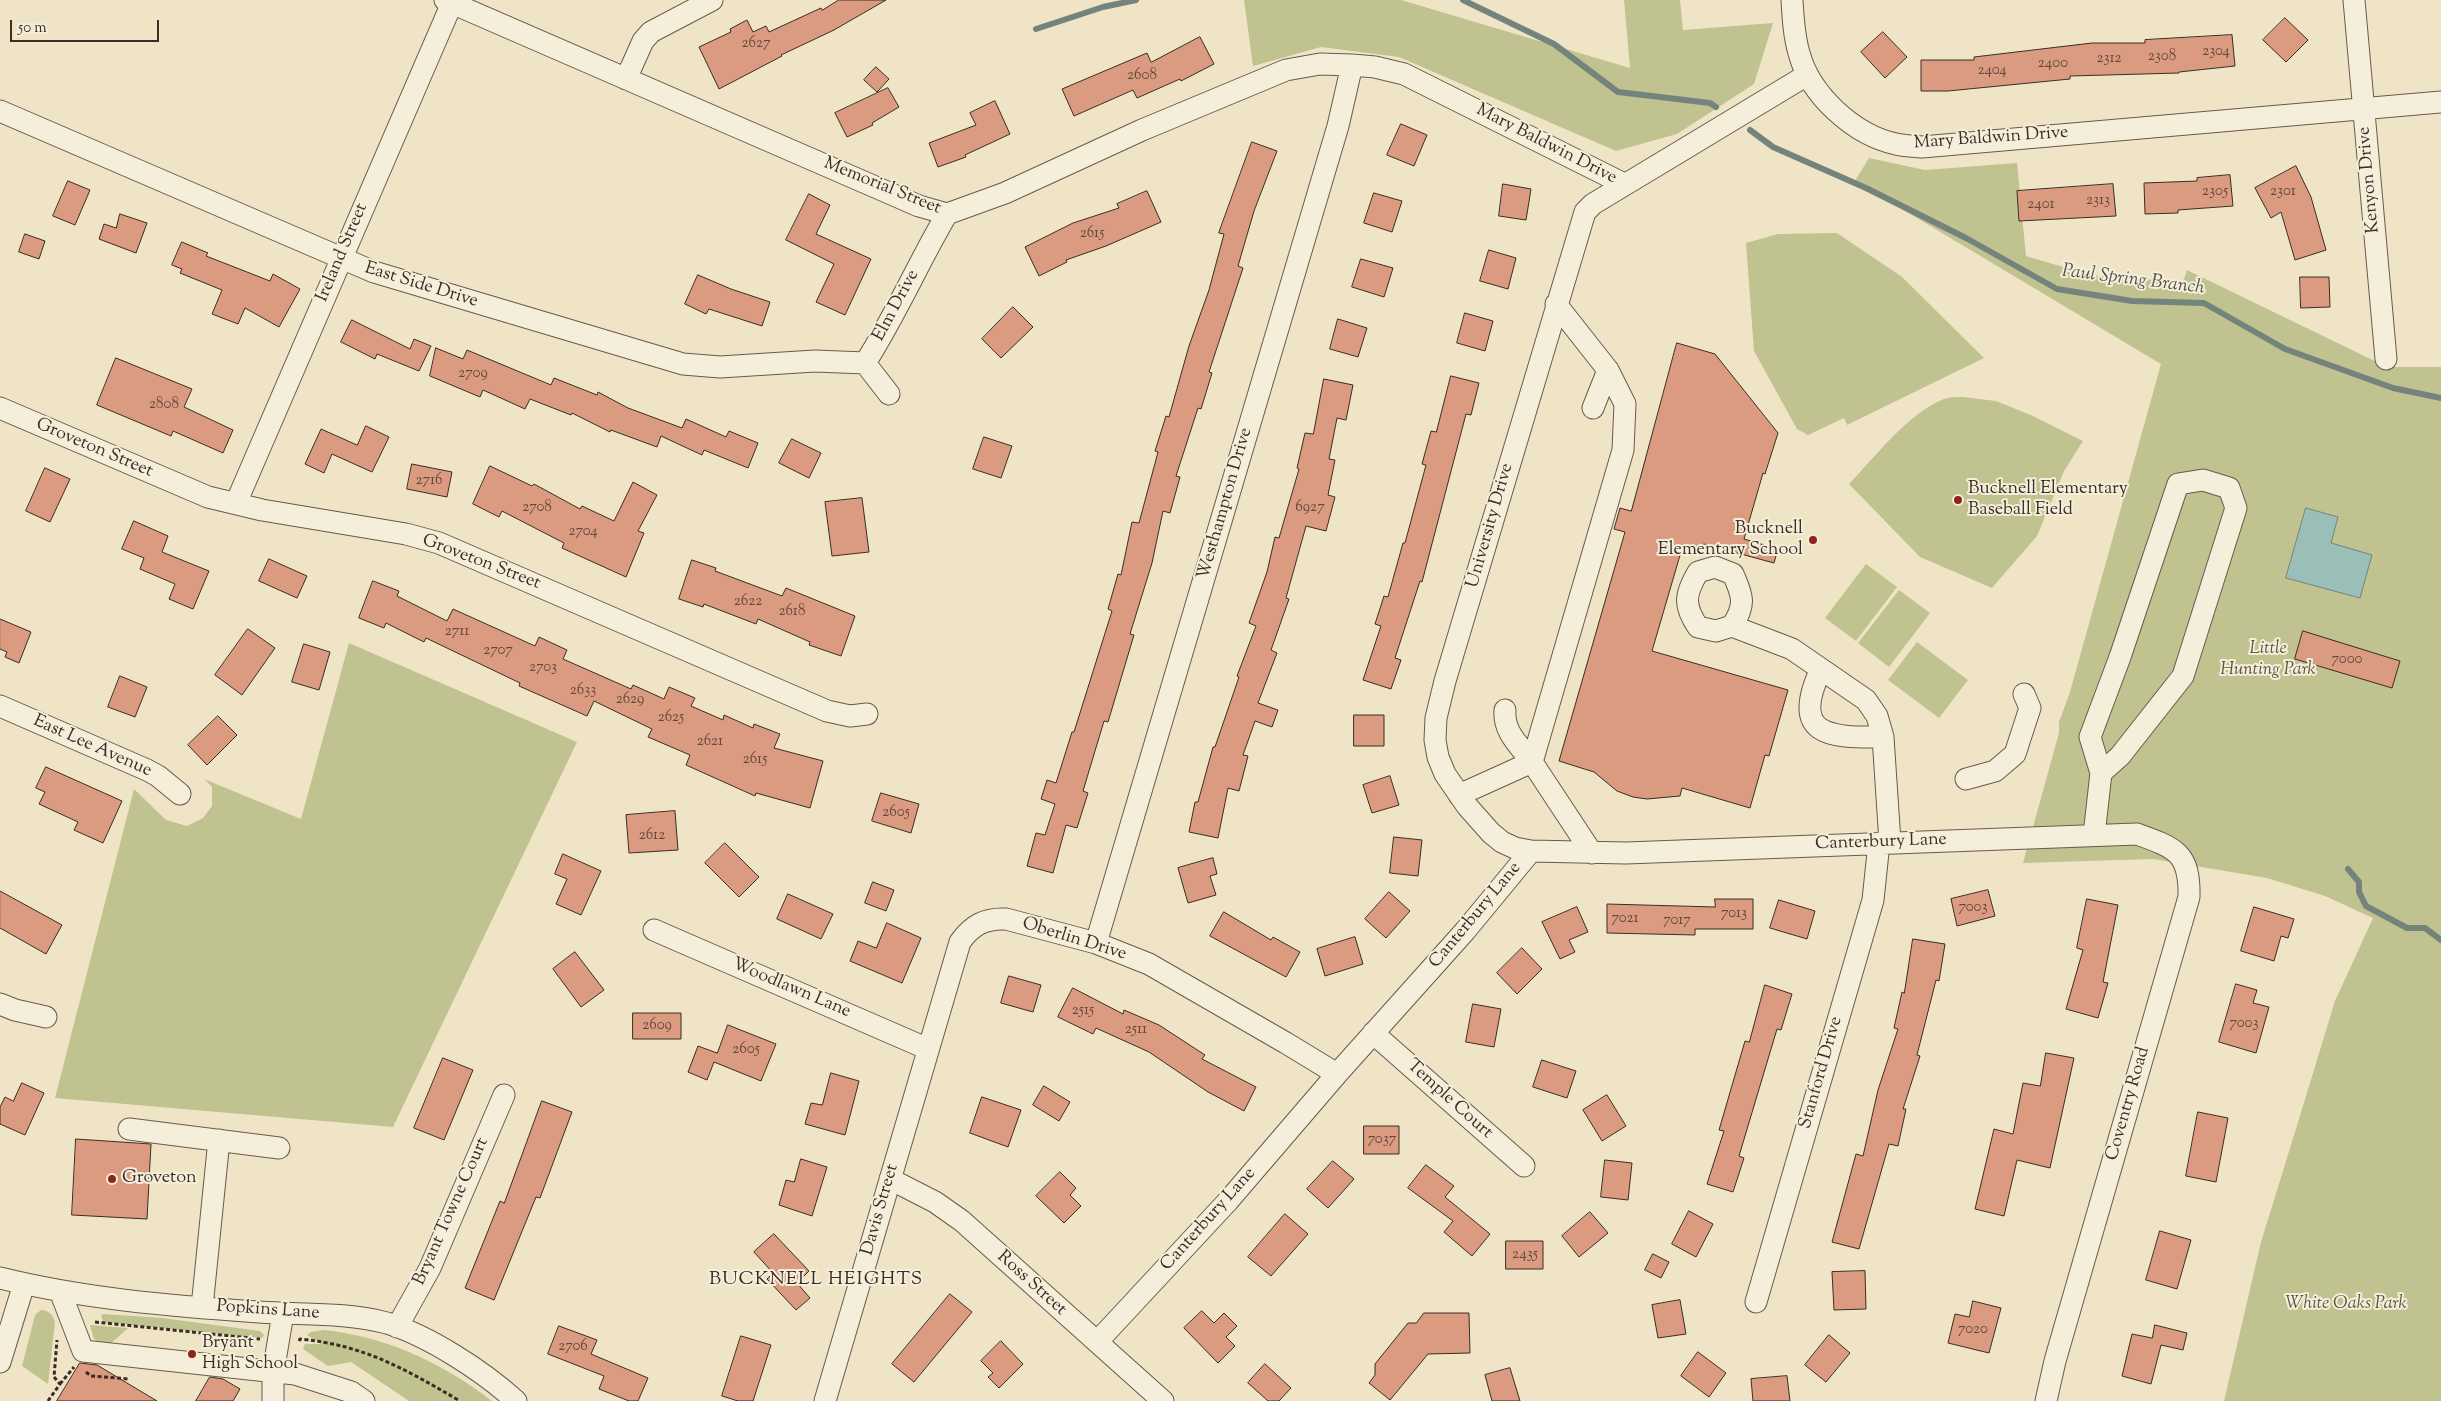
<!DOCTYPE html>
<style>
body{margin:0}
#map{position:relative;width:2441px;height:1401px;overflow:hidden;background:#efe5c6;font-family:"Sorts Mill Goudy",serif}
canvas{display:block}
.scale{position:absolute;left:10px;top:20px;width:149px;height:22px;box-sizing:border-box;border:2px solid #3b2c24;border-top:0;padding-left:6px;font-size:15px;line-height:18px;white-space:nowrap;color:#3b2c24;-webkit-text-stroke:4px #f5eeda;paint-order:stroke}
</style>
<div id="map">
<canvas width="2441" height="1401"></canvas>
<div class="scale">50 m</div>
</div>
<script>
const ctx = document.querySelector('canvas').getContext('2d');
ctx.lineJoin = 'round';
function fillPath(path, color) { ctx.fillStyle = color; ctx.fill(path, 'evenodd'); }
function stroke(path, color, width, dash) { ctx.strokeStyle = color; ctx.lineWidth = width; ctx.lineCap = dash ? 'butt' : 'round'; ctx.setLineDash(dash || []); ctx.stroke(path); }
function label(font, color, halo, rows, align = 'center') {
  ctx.font = font + ' "Sorts Mill Goudy",serif'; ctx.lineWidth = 4; ctx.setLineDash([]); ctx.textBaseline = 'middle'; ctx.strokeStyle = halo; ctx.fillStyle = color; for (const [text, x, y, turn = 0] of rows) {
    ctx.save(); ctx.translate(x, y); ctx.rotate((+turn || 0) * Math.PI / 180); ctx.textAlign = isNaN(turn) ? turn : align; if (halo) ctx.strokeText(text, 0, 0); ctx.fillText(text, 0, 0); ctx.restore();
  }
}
const green = new Path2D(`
 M1244,0h157l229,68 -6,-68h56l3,30 90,-7 -19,61 -77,50 -61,17 -217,-94 -78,-10 -68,19z
 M1869,158l56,12 92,-7 9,93 64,19 93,7 4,-12 200,97h54v1034h-217l37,-159 34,-110 40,-131 38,-83 -48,-22 -58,-18 -114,-19 -130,4 36,-130v-11l11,-30 91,-328 -306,-183z
 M1837,233l65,44 82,81 -137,67 -3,-7 -36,17 -11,-6 -43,-78 -8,-108 32,-9z
 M1963,397l33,4 35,14 52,26 -19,30 -27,65 -45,52 -72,-31 -71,-73c26,-27 59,-71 95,-85 6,-2 13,-2 19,-2z
 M1866,564l31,23 -41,54 -31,-23z
 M1899,590l31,23 -41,54 -31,-24z
 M1917,642l51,38 -29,38 -51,-38z
 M349,643l228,99 -184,385 -338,-29 79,-309 32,31 21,6 16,-8 9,-12v-19l-8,-8 97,40z
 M41,1310c7,0 12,4 14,12l-7,62 -26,-18 13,-51z
 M103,1314l59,4 98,13 4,4 -2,3 -159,-16 -2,-7z
 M90,1325l38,3 -18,16h-8l-8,-5z
 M323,1330c62,6 120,33 169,71h-83l-58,-39 -23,4 -25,-17 2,-5h17l-15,-9 4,-3z`);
const water = new Path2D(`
 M2306,508l32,9 -7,26 41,12 -12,43 -74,-20z`);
const stream = new Path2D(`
 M1463,0l91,44 64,48 92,11 6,4
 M1036,29l67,-22 33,-7
 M1750,130l23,17 93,41 100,50 91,51 75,12 72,2 81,46 108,39 48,10
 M2348,869l11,13v10l7,14 41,22h18l16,12`);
const building = new Path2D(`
 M839,0h47l-52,30 -53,25 1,1 -63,33 -20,-42 32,-15 -1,-3 17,-9 6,12 13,-6 3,6 52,-24 1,2z
 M2285,18l23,22 -22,22 -23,-22z
 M1883,32l24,25 -22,21 -24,-26z
 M2232,35l3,31 -56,6v1l-109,3v3l-122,12h-27v-31h53v-3l118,-14h53v-3z
 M1200,37l14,27 -33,17 -1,-2 -43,19 -4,-8 -59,26 -12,-27 85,-36 4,9z
 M876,67l13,12 -12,13 -13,-12z
 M888,88l11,19 -27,16 1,2 -26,12 -12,-24z
 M995,101l15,33 -45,21 1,2 -28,10 -9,-24 47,-18 -6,-12z
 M1401,124l26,11 -13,31 -27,-11z
 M1252,142l25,9 -23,60 -16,55 5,2 -34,104 3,1 -11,36 -3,-1 -22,68 4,1 -10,36 -7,-2 -11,52 -22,71 4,1 -26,87 -4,-1 -21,70 5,2 -11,35 -11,-3 -13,48 -26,-7 9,-33 9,2 10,-31 -14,-5 6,-19 9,3 16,-51h2l38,-121 -4,-2 10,-35 3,1 11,-53 7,1 19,-71 -3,-1 11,-35 3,1 20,-71 20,-56 15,-56 -5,-1z
 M2296,166l15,31 15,53 -31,10 -14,-48 -10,6 -16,-30z
 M2230,175l3,31 -55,4v3l-33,1 -1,-31 53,-2v-3z
 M68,181l22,9 -15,35 -22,-9z
 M1503,184l28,5 -5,31 -27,-4z
 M2113,184l3,32 -97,5 -2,-30z
 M1147,191l14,31 -55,24 -40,14 1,2 -28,14 -14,-29 48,-24 46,-15 -2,-4z
 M1374,193l28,8 -10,31 -28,-9z
 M809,194l21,11 -14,29 55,25 -26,56 -29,-13 18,-38 -48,-24z
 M120,214l27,9 -11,30 -37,-14 5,-15 12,4z
 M25,234l20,7 -6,18 -20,-7z
 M182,242l26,11 -2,3 64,25 3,-7 27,15 -21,38 -34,-19 -7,16 -26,-10 10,-24 -42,-17 2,-4 -10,-4z
 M1489,250l27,8 -8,31 -28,-8z
 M1361,259l32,9 -9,29 -32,-10z
 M698,275l33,14 39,13 -8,24 -53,-17 -3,5 -21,-10z
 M2300,277h29l1,30 -29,1z
 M1013,307l20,20 -32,31 -19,-19z
 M1465,313l28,8 -8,30 -28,-8z
 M1338,319l29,9 -9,29 -28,-8z
 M352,320l58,29 4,-10 17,7 -12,25 -42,-17 -2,5 -34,-17z
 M1677,343l38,11 63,79 -13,41 -2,-1 -19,66 34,10 -4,14 -70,-19 -10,4 -11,-3 -31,106 136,39 -19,66 -4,-1 -15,53 -68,-20 -2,8 -33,3 -14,-2 -16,-6 -23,-19 -35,-11 66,-229 -11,-3 6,-21 11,3z
 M436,348l27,11 4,-9 84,35 3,-7 43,17 1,-3 30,16 54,20 4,-9 40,18 3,-6 29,12 -10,25 -44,-18 -2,5 -41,-19 -4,11 -46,-17 -1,2 -38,-19 -1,2 -41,-16 -5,10 -42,-19 -3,7 -50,-21z
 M116,358l76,31 -8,18 49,23 -10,23 -50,-22 -2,5 -74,-31z
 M1451,376l28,7 -8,32 -5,-1 -44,168 -2,-1 -25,77 6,2 -10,29 -28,-9 18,-54 -6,-2 9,-28 4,1 15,-54h2l21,-78 -4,-1 9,-33 5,1z
 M1324,379l29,6 -7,35 -9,-2 -8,41 6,1 -7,35 7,2 -9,34 -20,-5 -20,72 3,1 -18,51 6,3 -19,50 20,7 -6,17 -17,-6 -12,34 5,1 -9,35 -11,-3 -10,50 -29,-6 6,-30h3l15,-55h2l24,-70 -2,-1 19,-50 -7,-3 18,-51 8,-35 4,1 20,-69 -2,-1 8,-35 8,1z
 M366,426l23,11 -17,35 -40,-18 -8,19 -19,-9 16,-35 36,16z
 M984,437l28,9 -11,32 -28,-9z
 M792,439l29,14 -12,25 -30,-15z
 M412,464l40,8 -5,25 -40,-8z
 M490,466l42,20 2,-2 46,25 2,-3 32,15 19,-39 24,13 -19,36 6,2 -18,44 -64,-29 2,-5 -62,-32 -3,6 -26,-13z
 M45,468l25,11 -20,43 -24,-11z
 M862,498l7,54 -37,4 -7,-54z
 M134,521l34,15 -6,16 47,19 -16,38 -24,-10 6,-15 -35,-15 4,-11 -22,-9z
 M269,559l38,17 -10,22 -38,-17z
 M692,560l24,8 -1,3 67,25 4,-8 69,28 -14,40 -32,-11 1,-3 -52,-23 -2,5 -52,-20 -1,3 -24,-8z
 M373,581l26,10 -2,5 50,25 6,-12 82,37 4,-9 28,13 -4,9 68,30 2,-4 31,14 5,-12 26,11 -4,8 32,14 1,-5 29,13 1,-4 26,10 -6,14 49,13 -13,47 -54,-15 -1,3 -69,-31 4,-10 -42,-18 4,-8 -58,-28 -7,15 -68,-30 1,-3 -94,-45 -2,4 -38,-19 -2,5 -25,-10z
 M0,619l31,13 -12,31 -14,-6 2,-5 -7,-3z
 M248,629l27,19 -33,47 -27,-20z
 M2303,631l97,30 -8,27 -97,-29z
 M304,644l26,8 -11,38 -27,-8z
 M120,676l27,11 -12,30 -27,-10z
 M1354,715h30v31h-30z
 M218,716l19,19 -30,30 -19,-20z
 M46,767l76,34 -19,42 -29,-13 4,-8 -39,-18 6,-12 -9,-4z
 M1390,776l9,29 -27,8 -9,-28z
 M881,793l38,11 -8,29 -39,-12z
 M675,811l3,39 -49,3 -3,-38z
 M1394,837l28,3 -4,36 -28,-3z
 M725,843l34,34 -20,20 -34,-34z
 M563,854l38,17 -20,44 -25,-11 11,-25 -12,-5z
 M1213,858l4,16 -7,2 6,19 -28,8 -10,-35z
 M873,882l21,8 -8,21 -21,-8z
 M1988,890l7,26 -38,10 -6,-27z
 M0,891l62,34 -16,29 -46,-26z
 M1389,892l21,19 -24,27 -21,-19z
 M788,894l45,20 -12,25 -44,-20z
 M1715,899h38v30h-58v6l-88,-2v-29l108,3z
 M2087,899l31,6 -15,77 5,1 -10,35 -32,-9 17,-59 -6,-2z
 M1779,900l36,11 -8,28 -37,-11z
 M1577,907l11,25 -19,8 6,12 -15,7 -18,-37z
 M2254,907l40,12 -6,19 -7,-2 -7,25 -33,-10z
 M1224,912l47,28 2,-3 27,15 -14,25 -76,-41z
 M887,923l34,15 -19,45 -52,-22 8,-20 18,7z
 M1355,937l8,27 -38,12 -8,-27z
 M1913,939l32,5 -6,37 -3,-1 -19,75 3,1 -17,53h3l-8,37 -9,-2 -30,105 -27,-7 24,-88 7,2 15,-66 20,-61 -4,-1 8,-36 2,1z
 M1522,948l20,21 -25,25 -20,-21z
 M575,952l29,38 -23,17 -28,-38z
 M1009,976l32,9 -8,27 -32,-9z
 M2236,984l21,6 -4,13 16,4 -13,46 -37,-11z
 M1765,985l27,9 -11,36 -4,-1 -38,127 5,2 -11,34 -26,-8 17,-53 -5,-1 26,-89 4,1z
 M1073,988l50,26 1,-4 35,15 46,30 -3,4 54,28 -12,24 -36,-19 -59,-40 -53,-24 -3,6 -35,-17z
 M1473,1004l28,5 -7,38 -28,-5z
 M633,1013h48v26h-48z
 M728,1025l48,19 -15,37 -47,-19 -7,18 -19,-8 10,-26 19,7z
 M2046,1053l28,5 -24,110 -33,-8 -13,56 -29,-7 19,-80 19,5 10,-51 17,3z
 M443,1058l30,12 -29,70 -30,-12z
 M1542,1060l34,11 -9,27 -34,-11z
 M831,1073l28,8 -14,54 -40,-11 6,-21 11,2z
 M22,1083l22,10 -19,42 -25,-11v-17l5,-10 8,4z
 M1044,1086l26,16 -11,19 -26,-16z
 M1607,1095l19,31 -24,15 -19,-31z
 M982,1097l39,13 -13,37 -38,-14z
 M542,1101l30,11 -32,86 -4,-1 -42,103 -29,-12 35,-87 4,2z
 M2198,1112l30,6 -12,64 -30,-6z
 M1364,1126h35v28h-35z
 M76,1139l75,5 -4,75 -75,-4z
 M801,1159l26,8 -15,49 -33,-11 7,-25 8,2z
 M1605,1160l27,3 -4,37 -27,-3z
 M1333,1161l21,18 -26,29 -21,-19z
 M1426,1165l28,21 -9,11 45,37 -18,22 -28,-24 9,-11 -45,-33z
 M1060,1172l16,16 -6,7 11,11 -17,17 -28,-27z
 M1689,1211l24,13 -17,33 -24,-13z
 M1590,1212l18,21 -29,24 -17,-21z
 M1285,1214l23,20 -37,42 -23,-19z
 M2160,1231l31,9 -14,49 -31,-9z
 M774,1234l35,37 -12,12 13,15 -14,12 -29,-31 6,-6 -19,-21z
 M1506,1241h37v28h-37z
 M1653,1254l16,8 -8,16 -16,-8z
 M1865,1271l1,38 -32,1 -2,-38z
 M950,1294l22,18 -58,70 -22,-18z
 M1680,1300l6,34 -28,4 -6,-33z
 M1973,1301l28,7 -12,45 -41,-10 7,-29 14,3z
 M1202,1311l12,12 10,-10 13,13 -11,11 9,9 -17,17 -34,-35z
 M1424,1313h45l1,40 -42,1 -38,46 -21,-17 6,-8v-11l33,-41h8z
 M2155,1325l32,8 -4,17 -22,-5 -10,39 -29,-8 10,-42 20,4z
 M559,1326l38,14 -6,14 57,24 -10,23h-9l-30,-12 5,-13 -56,-22z
 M1829,1335l21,18 -24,29 -21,-17z
 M741,1336l30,9 -18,56h-15l-16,-5z
 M1001,1341l22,23 -24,24 -11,-11 5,-4 -12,-12z
 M1698,1352l28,21 -17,24 -28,-21z
 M80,1363l17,2 60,36h-100z
 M1265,1364l26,24 -12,13h-11l-20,-18z
 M1510,1368l10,33h-28l-7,-26z
 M1787,1376l3,25h-37l-2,-22z
 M210,1377l13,2 17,10 -7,12h-37z`);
const path = new Path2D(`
 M95,1322l165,17
 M299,1341l1,-2c64,6 105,30 160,62
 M86,1372l5,4 38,3
 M60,1384l14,-17
 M48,1401l12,-17 -6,-7 3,-37`);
const minor = new Path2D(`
 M445,0l474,206 28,8 58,-21 137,-63 144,-60 34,-6 32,1 23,2 29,7 220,110
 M1792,0c1,18 2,36 7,53 11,42 55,82 97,91 8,2 18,2 26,3l519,-45
 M2354,0l32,359
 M1807,75l-214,129 -8,8 -140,469 -9,37 -1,22 3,17 7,17 22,32 24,27 11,9 13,6 16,3 95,2 511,-19c39,14 53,19 52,63l-134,464 -9,40
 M626,79l17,-38 8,-9 61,-32
 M0,111l374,161 309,92 37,3 95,-6 50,2
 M1556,304l52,66 17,34 -2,46 -91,312 60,91
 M865,363c31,-48 53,-100 82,-149
 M865,363l24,31
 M0,408l208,89 54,13 144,24 33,9 388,168 23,5 17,-2
 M1593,408l15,-38
 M236,503l216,-500
 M1732,626c14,-21 11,-30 1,-52l-18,-7 -17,5c-13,22 -15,33 0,55l18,4 16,-5 60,23 74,51 11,16 6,21 7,105
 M1821,669c-31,66 6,69 62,68
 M0,706l147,64 11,6 22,18
 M1966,779l29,-8 20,-17 15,-46 -6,-14
 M1459,795l73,-33c-12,-16 -29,-30 -27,-52
 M2094,835l7,-62 19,-17 63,-80 53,-168 -7,-20 -26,-8 -25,4 -58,173 -30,80 11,36
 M654,930l274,119
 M1096,943l242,-817 14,-61
 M0,1004l15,6 31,7
 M1373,1033l151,133
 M129,1129l150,19
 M890,1179l45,23 27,19 201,180
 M0,1278c84,21 172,28 259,34 42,3 87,0 128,11 42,13 96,48 129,78
 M60,1291l23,60 212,23 56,18 13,9
 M1756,1302l117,-402 6,-57
 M202,1307l17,-167
 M397,1327l33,-59 74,-173
 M1097,1342l131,-141 109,-127 128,-143 66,-80
 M0,1362l24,-78
 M273,1401v-28l10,-60
 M825,1401l135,-459c12,-17 25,-24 46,-23l90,24 53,21 137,79 51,31`);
const markers = [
 [1958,500,5,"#8f2418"],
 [1813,540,5,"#8f2418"],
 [112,1179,5,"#8f2418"],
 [192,1354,5,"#8f2418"]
];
const numberNames = [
 ["2627",756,44],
 ["2304",2216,52],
 ["2308",2162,57],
 ["2312",2109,59],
 ["2400",2053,64],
 ["2404",1992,71],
 ["2608",1142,76],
 ["2305",2215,192],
 ["2301",2283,192],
 ["2313",2098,201],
 ["2401",2041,205],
 ["2615",1092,234],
 ["2709",473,374],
 ["2808",164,405],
 ["2716",429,481],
 ["2708",537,508],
 ["6927",1310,508],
 ["2704",583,532],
 ["2622",748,602],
 ["2618",792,612],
 ["2711",457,632],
 ["2707",498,651],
 ["7000",2347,660],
 ["2703",543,668],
 ["2633",583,691],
 ["2629",630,700],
 ["2625",671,718],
 ["2621",710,742],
 ["2615",755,760],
 ["2605",896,813],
 ["2612",652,836],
 ["7003",1973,908],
 ["7013",1734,914],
 ["7021",1625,919],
 ["7017",1677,921],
 ["2515",1083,1011],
 ["7003",2244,1024],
 ["2609",657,1026],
 ["2511",1136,1030],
 ["2605",746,1050],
 ["7037",1382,1140],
 ["2435",1525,1255],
 ["7020",1973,1330],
 ["2706",573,1347]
];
const streetNames = [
 ["Mary Baldwin Drive",1991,139,-4],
 ["Mary Baldwin Drive",1546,145,27],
 ["Kenyon Drive",2370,180,-95],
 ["Memorial Street",882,187,22],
 ["Ireland Street",343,253,-67],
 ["East Side Drive",421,286,17],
 ["Elm Drive",897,306,-62],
 ["Groveton Street",94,449,23],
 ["Westhampton Drive",1226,504,-74],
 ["University Drive",1491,526,-74],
 ["Groveton Street",481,563,21],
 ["East Lee Avenue",92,747,24],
 ["Canterbury Lane",1881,843,-2],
 ["Canterbury Lane",1476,916,-50],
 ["Oberlin Drive",1074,940,17],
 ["Woodlawn Lane",791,989,23],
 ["Stanford Drive",1822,1073,-74],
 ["Temple Court",1449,1100,42],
 ["Coventry Road",2129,1104,-74],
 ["Davis Street",881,1210,-74],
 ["Bryant Towne Court",452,1212,-66],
 ["Canterbury Lane",1209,1220,-48],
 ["Ross Street",1031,1284,42],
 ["Popkins Lane",268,1311,4]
];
const poiNames = [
 ["Bucknell Elementary",1968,490],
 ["Baseball Field",1968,511],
 ["Bucknell",1803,530,"right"],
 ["Elementary School",1803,551,"right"],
 ["Groveton",122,1179],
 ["Bryant",202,1344],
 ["High School",202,1365]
];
const parkNames = [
 ["Little",2268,650],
 ["Hunting Park",2268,671],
 ["White Oaks Park",2346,1305]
];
const waterNames = [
 ["Paul Spring Branch",2133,281,7]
];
const neighbourhoodNames = [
 ["BUCKNELL HEIGHTS",816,1281]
];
fillPath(green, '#c0c290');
fillPath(water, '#9abfb8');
stroke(water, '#74847d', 1);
stroke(stream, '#74847d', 6);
fillPath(building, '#da9b80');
stroke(building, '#3b2c24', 1);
stroke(minor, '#685a4c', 23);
stroke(path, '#3b2c24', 3, [4, 2.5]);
stroke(minor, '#f5eeda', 21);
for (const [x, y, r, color] of markers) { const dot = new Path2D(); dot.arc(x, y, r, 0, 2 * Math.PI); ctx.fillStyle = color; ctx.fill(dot); stroke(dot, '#f5eeda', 2); }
label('15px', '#63483b', null, numberNames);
label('18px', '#3b2c24', '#f5eeda', streetNames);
label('18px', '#3b2c24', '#f5eeda', poiNames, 'left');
label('italic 18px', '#5c523f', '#f5eeda', parkNames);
label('italic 19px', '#535149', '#f5eeda', waterNames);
ctx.letterSpacing = '1px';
label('19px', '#3b2c24', '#f5eeda', neighbourhoodNames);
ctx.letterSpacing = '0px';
</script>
